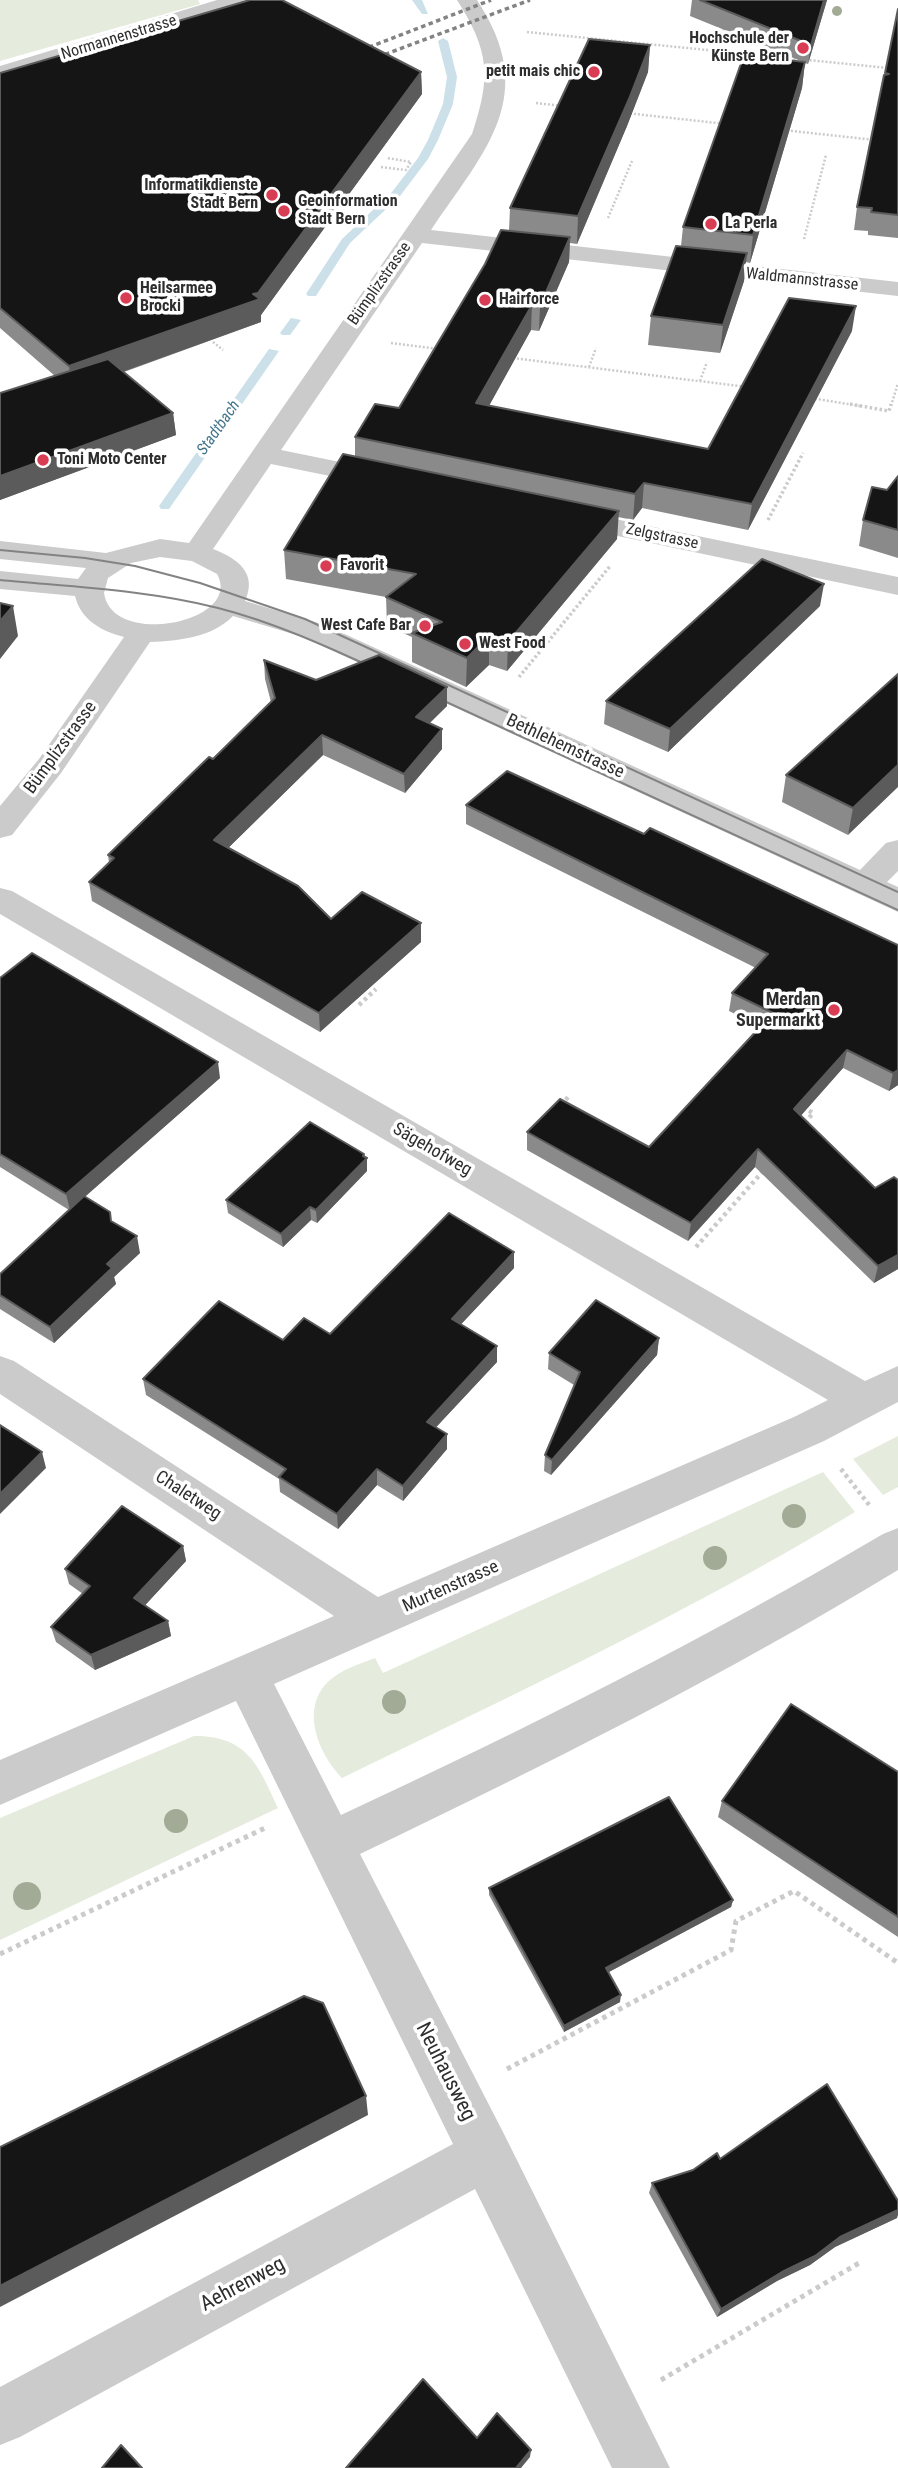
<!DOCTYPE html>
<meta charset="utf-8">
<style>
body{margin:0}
canvas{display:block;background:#fff}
</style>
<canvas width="898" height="2468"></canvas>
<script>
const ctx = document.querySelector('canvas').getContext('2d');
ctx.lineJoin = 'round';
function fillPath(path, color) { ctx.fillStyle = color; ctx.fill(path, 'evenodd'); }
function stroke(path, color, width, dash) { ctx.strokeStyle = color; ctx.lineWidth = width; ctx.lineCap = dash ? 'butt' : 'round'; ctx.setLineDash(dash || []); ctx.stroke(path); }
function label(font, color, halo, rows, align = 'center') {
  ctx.font = font + ' "Roboto Condensed",sans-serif'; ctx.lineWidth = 7; ctx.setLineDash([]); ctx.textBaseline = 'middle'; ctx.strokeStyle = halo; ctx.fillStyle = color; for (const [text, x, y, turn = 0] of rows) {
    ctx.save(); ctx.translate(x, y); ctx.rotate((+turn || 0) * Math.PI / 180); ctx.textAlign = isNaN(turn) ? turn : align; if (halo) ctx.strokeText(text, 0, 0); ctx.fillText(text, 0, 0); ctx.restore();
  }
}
const green = new Path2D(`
 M0,0h198l2,4 -200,57z
 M898,1436v51l-15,8 -30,-36z
 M823,1472l32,40c-165,100 -340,182 -513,266 -24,-25 -43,-71 -12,-98 13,-11 29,-16 45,-22l8,15z
 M194,1736c54,0 64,29 84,72l-278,132v-122z`);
const stream = new Path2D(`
 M412,0h10l6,14h-6z
 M443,38l5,3 9,36 -4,27 -15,36 -10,19 -28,37 -50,47 -34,53h-8l-2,-2 36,-55 50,-47 26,-34 10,-18 15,-36 4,-27 -9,-36z
 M291,318l10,2 -11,15h-8l-2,-2z
 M269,349l10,2 -110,158h-8l-2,-3z`);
const pathFar3 = new Path2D(`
 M527,32l371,37
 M711,50l10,-20 7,-3
 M536,103l26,3
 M626,113l100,11
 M783,130l92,10
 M381,167l25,3 5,-8 -24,-4
 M608,218l24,-57
 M804,239l22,-84
 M213,342l10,8
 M391,343l47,6
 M513,358l234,29
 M589,367l7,-19
 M700,381l7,-19
 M811,398l49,8
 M891,406l7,-23`);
const pathFar2 = new Path2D(`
 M850,404l39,7 2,-7
 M768,520l35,-67
 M519,677l92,-112`);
const pathFar1 = new Path2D(`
 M359,1005l17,-16
 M561,1105l9,-10
 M803,1107l10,6 -9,11
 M696,1247l68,-77
 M841,1469l29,37`);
const path = new Path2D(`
 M0,1954l265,-126
 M507,2069l224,-119 5,-29 58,-30 104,72
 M661,2380l198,-117`);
const minor = new Path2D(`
 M217,0h31l-3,4 -245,75v-13z
 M457,0h20c63,96 9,149 -46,230l467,52v14l-476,-53 -141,207 113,23 4,6 -4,6 -10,2 -113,-23 -58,85c24,9 45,24 32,52l80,24 535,245 26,-27 12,-3v31l-11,11 11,5v25l-595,-275 -70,-21c-20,21 -54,25 -83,26l-89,131 -49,62 -12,3v-32l39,-47 85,-122c-23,-6 -43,-17 -49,-41l-75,-7v-18l78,8 8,-11 -86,-9v-18l106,12 54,-14 29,4 283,-409c19,-57 18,-82 -15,-134zM160,557l32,4 25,13c27,48 -105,75 -113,19l4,-15 23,-15z
 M566,509l332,68v18l-342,-72 -4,-6 4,-6z
 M0,888l12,3 853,490 33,-15v36l-74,39 -550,243 67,131c185,-86 366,-177 542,-281l15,-6v42c-173,105 -354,196 -538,284l145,282 165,332h-58l-137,-279 -455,248 -20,8v-58l453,-243 -217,-443 -236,104v-45l334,-144 -334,-222v-38l14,5 364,236 416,-180 34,-17 -828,-486z`);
const tram = new Path2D(`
 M0,550l85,8 50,8 65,17 105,36 593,273
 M0,580c73,7 147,10 218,28 55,14 108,38 160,62
 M429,694l469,216`);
const rail = new Path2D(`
 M354,53l137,-53
 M370,60l160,-60`);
const trees = [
 [837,11,5],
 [794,1516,12],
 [715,1558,12],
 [394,1702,12],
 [176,1821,12],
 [27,1896,14]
];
const wall = new Path2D(`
 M692,0h135l-19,64 -3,-1 -3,25 -52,175 -4,-1 -2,19 -24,72 -72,-8 3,-29 30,-70 2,-19 118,-166 -111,-45z
 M898,9v229l-30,-3v-4l-14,-1 3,-23z
 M650,45l-2,27 -21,54 -50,118 -7,-1 -1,19 -30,69 -8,-1 -42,76 219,43 144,-118 -104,199 -106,-22 -9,12 -15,-3 -1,22 -110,132 -18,-6 -23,22 -54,-25v-25l-25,-11 -1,-29 -100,-18 -2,-29 71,-94v-19l44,-29 110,-177 1,-23z
 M421,72l1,22 -161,221v7l-137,50 49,41 3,22 -176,65v-107l55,-17 -55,-48v-255z
 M898,476v82l-39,-12 4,-26z
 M820,606l-152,146 -64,-28 2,-23z
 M264,660l52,20 131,26 -17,17 12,6v20l-37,44 -82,-38 -95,93 103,71 90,23 -101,90 -228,-131 -3,-19 20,-19 -1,-8 105,-96 58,-57 -6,-23z
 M898,674l-50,161 -66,-33 4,-27z
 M466,805l178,29 254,111v140l-9,6 -46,-23 -42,47 97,154 -24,14 -119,-116 -67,74 -161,-91v-18l122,15 112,-120 -32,-16 3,-18 24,-25 -290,-144z
 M0,978l220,100 -135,118 27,25 28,32 -26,24 2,7 -62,59 -54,-34v-35l69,-64 -69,-43z
 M364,1154l3,17 -50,52 -6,-3 -28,27 -55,-34 -2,-13z
 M514,1252v16l-53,56 36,22v16l-61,65 11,22 -44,52 -26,-16 -39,44 -58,-37 -1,-13 -133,-84 -3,-16 140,-39 47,-6z
 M659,1338l-2,17 -106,120 -7,-4 1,-16 29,-70 -26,-16 1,-16z
 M183,1546l3,15 -41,44 23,16 3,15 -76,34 -39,-28 -5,-15 32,-33 -14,-10 -4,-15z
 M898,1772v165l-180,-120 4,-16z
 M489,1888l244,12 -2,7 -122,65 11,30 -56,30 -75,-137z
 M720,2159l177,59 -62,29 -25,18 -33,16 -60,36 -68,-124 3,-10 41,-13z`);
const shadedWall = new Path2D(`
 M824,0h3l-19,64 3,-19z
 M650,45l-2,27 -21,54 -50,118 1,-28z
 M805,62l-3,26 -52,175 3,-28z
 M421,72l1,22 -161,221v7l-189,68 -3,-24 184,-72z
 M570,237l-1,25 -30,69 1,-25z
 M747,253l-3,28 -24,72 3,-28z
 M532,305l-1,25 -55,99v-26z
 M856,306l-4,25 -104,199 4,-26z
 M173,413l3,22 -176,65v-24z
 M644,483l-2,25 -9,12 2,-26z
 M619,511l-2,28 -110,132 1,-29z
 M824,584l-4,22 -152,146 2,-23z
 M13,606l5,30 -18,23v-38z
 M489,636v29l-23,22 1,-29z
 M447,687v19l-31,30v-19z
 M442,729v20l-37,44 -1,-19z
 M322,735l1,20 -107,105 -2,-20z
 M898,765v22l-50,48 5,-27z
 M421,923v19l-101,90 -1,-19z
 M847,1050l-4,18 -52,59 3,-18z
 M218,1062l2,16 -150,132 -4,-16z
 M898,1070v15l-9,6 4,-18z
 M758,1149l-3,18 -67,74 3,-18z
 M364,1154l1,6 2,-2v13l-50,52 -1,-13z
 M310,1207l1,13 -28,27 -2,-13z
 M137,1236l3,17 -26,24 2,7 -62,59 -4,-16 57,-63z
 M514,1252v16l-62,66v-15z
 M898,1255v14l-24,14 4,-17z
 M659,1338l-2,17 -106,120 1,-15z
 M497,1346v16l-70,75v-15z
 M447,1434v15l-44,52v-15z
 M42,1452l4,16 -46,46v-20z
 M377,1469v16l-39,44 -1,-15z
 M183,1546l3,15 -48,52 -4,-15z
 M168,1621l3,15 -76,34 -4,-15z
 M733,1900l-2,7 -126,67 1,-6z
 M621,1995l-1,7 -56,30v-6z
 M366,2096l2,19 -368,192v-21z
 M898,2210v5l-1,3 -62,29 -25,18 -33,16 -60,36 4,-8 119,-72z
 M531,2450l-1,7 -9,11h-5z`);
const building = new Path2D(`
 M250,0h32l139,72 -163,221 -5,1 7,5 -191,67 -69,-58v-235z
 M700,0h124l-13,45z
 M898,9v206l-27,-3 1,-4 -15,-1 27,-132 5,-1 -4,-1z
 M589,39l61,6 -21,54 -51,117 -68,-8z
 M744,55l61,7 -52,173 -70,-8z
 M501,230l69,7 -30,69 -8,-1 -56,98 232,46 81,-151 67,8 -104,198 -108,-21 -9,11 -280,-57 20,-33 24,4 86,-144z
 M676,246l71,7 -24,72 -72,-9z
 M108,359l65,54 -173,63v-83z
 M343,454l276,57 -111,131 -19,-6 -22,22 -55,-25 30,-11 -56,-25 30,-23 -132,-24z
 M898,476v54l-35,-10 9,-33 15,3z
 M762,559l62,25 -154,145 -64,-28z
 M0,603l13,3 -13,15z
 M379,655l68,32 -31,30 26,12 -38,45 -82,-39 -108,105 84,46 33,33 31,-27 59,31 -102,90 -230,-131 25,-24 -6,-3 101,-98 4,2 62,-61 -11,-38 52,20z
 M898,674v91l-45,43 -67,-33z
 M507,771l137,63 6,-6 248,117v125l-5,3 -46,-23 -53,59 81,79 19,-11 4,3v75l-20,11 -120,-117 -67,74 -164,-91 33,-33 89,48 124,-134 -41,-20 36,-39 -302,-149z
 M32,953l186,109 -152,132 -66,-40v-176z
 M310,1122l54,32 -1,2 4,2 -51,52 -6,-3 -29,27 -55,-34z
 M84,1196l26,16 1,9 26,15 -30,28 5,4 -62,59 -50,-32v-21z
 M449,1213l65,39 -62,67 45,27 -70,76 20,12 -44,52 -26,-17 -40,45 -58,-37 7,-8 -143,-90 76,-78 64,39 21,-22 26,16z
 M596,1300l63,38 -107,122 -7,-5 35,-83 -31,-19z
 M0,1425l42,27 -42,42z
 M122,1506l61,40 -49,52 34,23 -77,34 -40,-28 39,-41 -25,-17z
 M791,1704l107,68v145l-176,-116z
 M669,1797l64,103 -127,68 15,27 -57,31 -75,-138z
 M304,1996l19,7 43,93 -366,190v-139z
 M827,2084l71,117v9l-58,27 -25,19 -33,16 -61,37 -69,-126 41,-13 24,-17 3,6z
 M423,2379l54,59 20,-25 34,37 -15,18h-170z
 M121,2445l21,23h-40z`);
const markers = [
 [803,48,7,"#d93d54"],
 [594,72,7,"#d93d54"],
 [272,195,7,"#d93d54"],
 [284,211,7,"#d93d54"],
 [711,224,7,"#d93d54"],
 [126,298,7,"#d93d54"],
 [485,300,7,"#d93d54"],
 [43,460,7,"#d93d54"],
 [326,566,7,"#d93d54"],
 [425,626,7,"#d93d54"],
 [465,644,7,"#d93d54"],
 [834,1010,7,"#d93d54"]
];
const farStreetnames = [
 ["Normannenstrasse",119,38,-17],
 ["Waldmannstrasse",802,280,6],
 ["Bümplizstrasse",380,284,-55],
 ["Zelgstrasse",662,537,12]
];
const farPoinames = [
 ["Hochschule der",789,39,"right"],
 ["Künste Bern",789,57,"right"],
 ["petit mais chic",580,72,"right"],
 ["Informatikdienste",258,186,"right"],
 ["Stadt Bern",258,204,"right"],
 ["Geoinformation",298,202],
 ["Stadt Bern",298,220],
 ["La Perla",725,224],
 ["Heilsarmee",140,289],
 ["Brocki",140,307],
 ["Hairforce",499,300],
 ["Toni Moto Center",57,460],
 ["Favorit",340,566],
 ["West Cafe Bar",411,626,"right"],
 ["West Food",479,644]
];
const farWaternames = [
 ["Stadtbach",219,428,-55]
];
const streetNames = [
 ["Bethlehemstrasse",565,747,25],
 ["Bümplizstrasse",61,748,-54],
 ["Sägehofweg",432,1150,30],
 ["Chaletweg",188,1496,33],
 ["Murtenstrasse",451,1587,-24]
];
const poiNames = [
 ["Merdan",820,1000],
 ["Supermarkt",820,1021]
];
const nearStreetnames = [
 ["Neuhausweg",445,2072,63],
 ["Aehrenweg",243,2285,-28]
];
fillPath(green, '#e5ebdd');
fillPath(stream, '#cbe0e9');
stroke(pathFar3, '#cbcbcb', 2.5, [2, 2]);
stroke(pathFar2, '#cbcbcb', 3.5, [2.5, 2.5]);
stroke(pathFar1, '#cbcbcb', 4.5, [3.5, 3.5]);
stroke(path, '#cbcbcb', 5, [4.5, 4.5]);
fillPath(minor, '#cbcbcb');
stroke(tram, '#838383', 2);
stroke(rail, '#838383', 3.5, [4.5, 3.5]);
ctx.fillStyle = '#a2ab95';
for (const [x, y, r] of trees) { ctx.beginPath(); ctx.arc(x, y, r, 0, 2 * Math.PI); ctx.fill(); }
fillPath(wall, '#8a8a8a');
fillPath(shadedWall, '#5b5b5b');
fillPath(building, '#151515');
stroke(building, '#5b5b5b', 2);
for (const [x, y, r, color] of markers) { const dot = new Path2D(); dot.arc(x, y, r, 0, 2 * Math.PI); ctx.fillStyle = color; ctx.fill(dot); stroke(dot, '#fff', 2.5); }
label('16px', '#2e2e2e', '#fff', farStreetnames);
label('bold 16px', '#2e2e2e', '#fff', farPoinames, 'left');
label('italic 16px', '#42748b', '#fff', farWaternames);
label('18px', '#2e2e2e', '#fff', streetNames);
label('bold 18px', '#2e2e2e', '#fff', poiNames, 'right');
label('21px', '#2e2e2e', '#fff', nearStreetnames);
</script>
